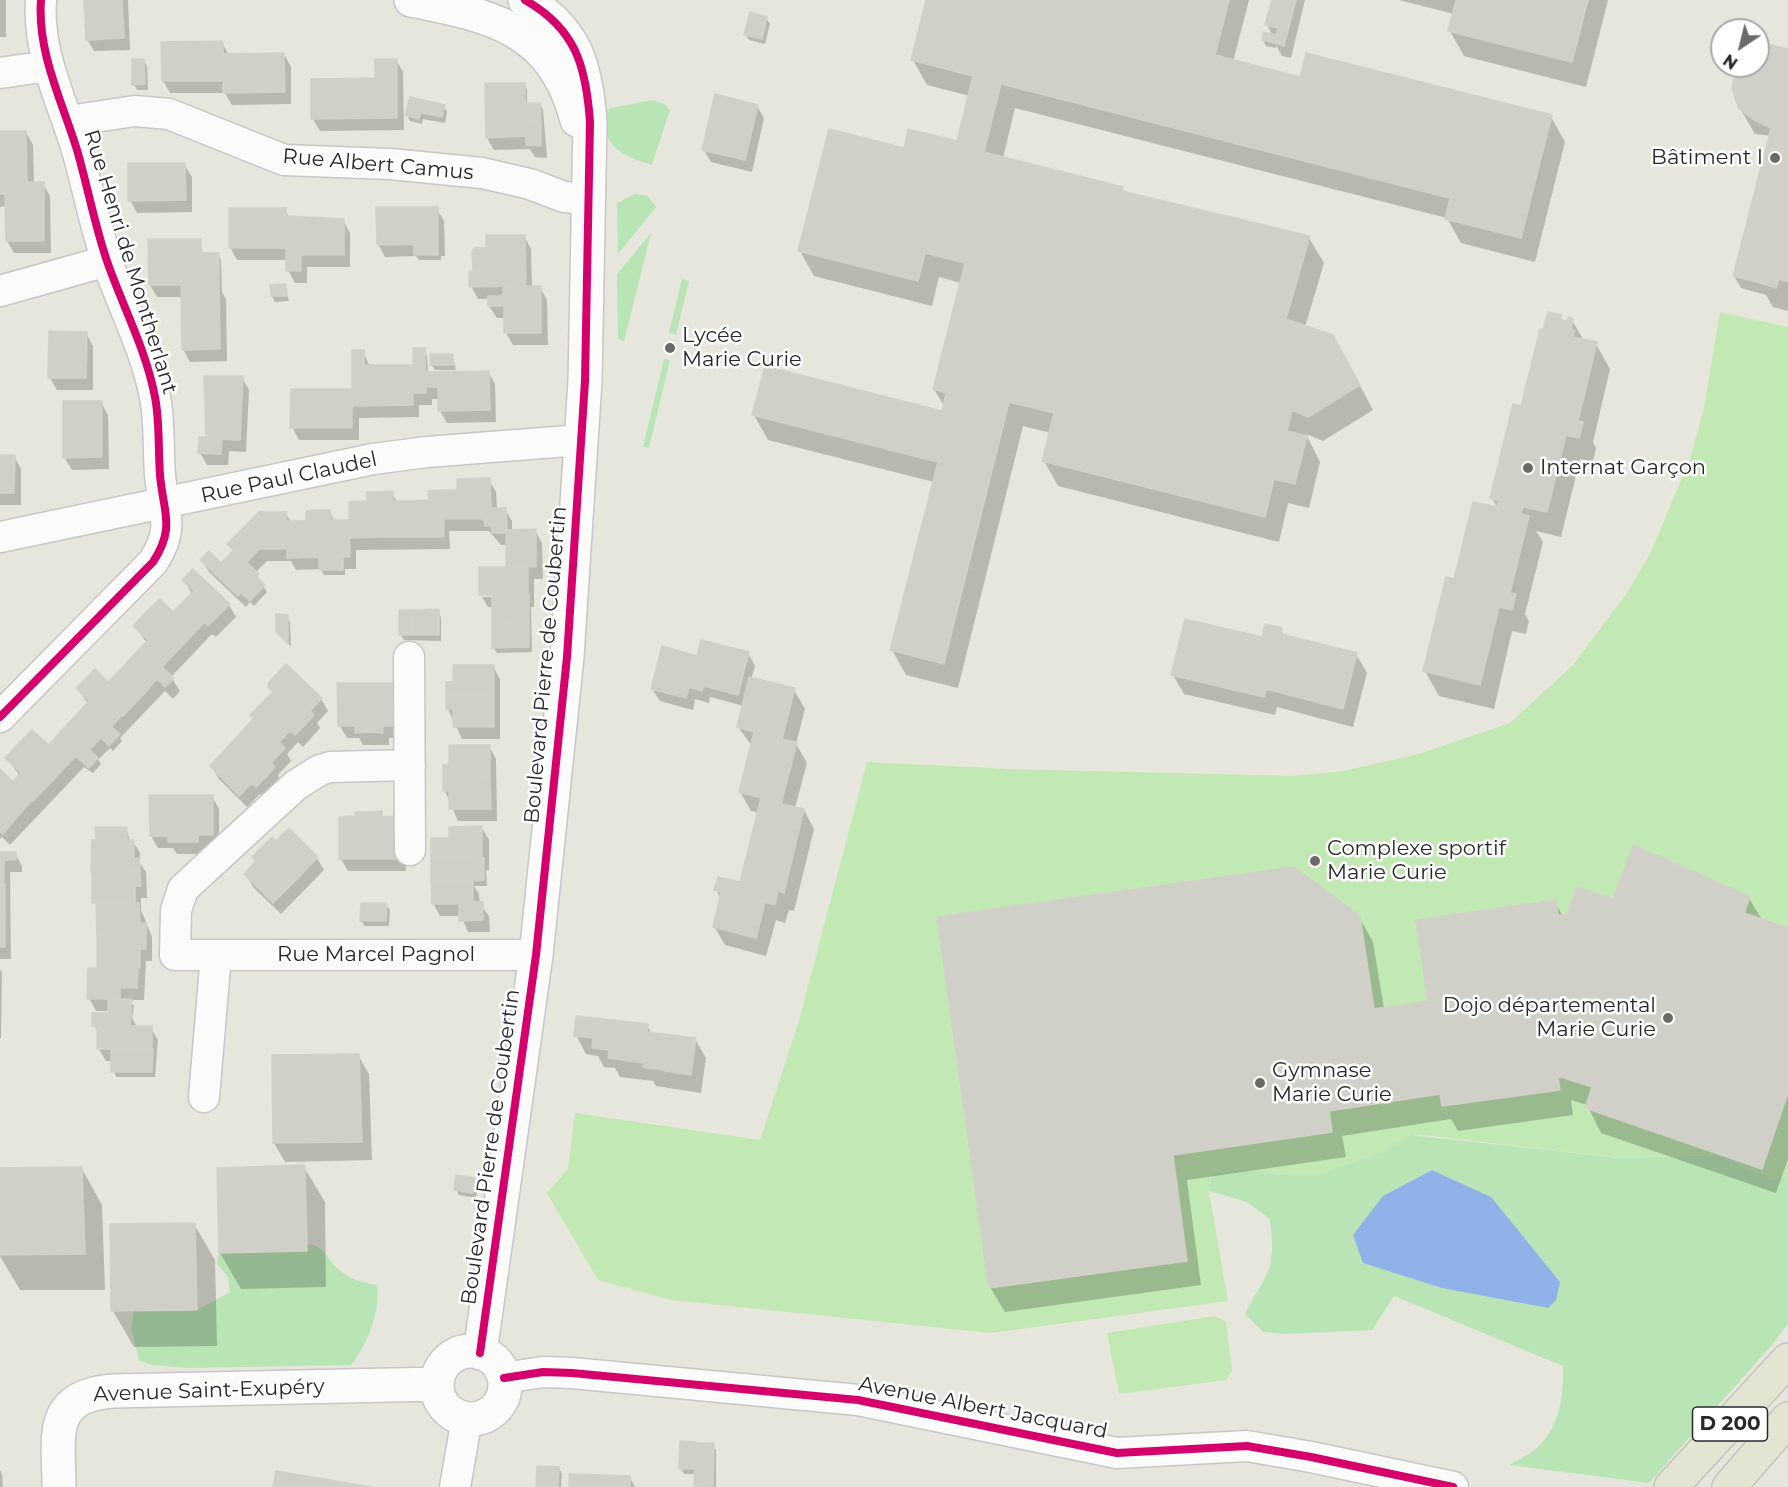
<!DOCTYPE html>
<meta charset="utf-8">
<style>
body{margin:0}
#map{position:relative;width:1788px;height:1487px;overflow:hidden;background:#e7e6dd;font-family:Montserrat,sans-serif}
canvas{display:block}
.north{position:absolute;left:1710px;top:18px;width:60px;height:60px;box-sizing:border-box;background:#fff;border:2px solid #a9a9a9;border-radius:50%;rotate:215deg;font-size:16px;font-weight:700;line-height:24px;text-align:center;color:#282828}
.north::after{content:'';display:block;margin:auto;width:21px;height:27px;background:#6b6a67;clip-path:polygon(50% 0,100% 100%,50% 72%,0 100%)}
</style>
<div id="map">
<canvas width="1788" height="1487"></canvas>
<div class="north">N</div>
</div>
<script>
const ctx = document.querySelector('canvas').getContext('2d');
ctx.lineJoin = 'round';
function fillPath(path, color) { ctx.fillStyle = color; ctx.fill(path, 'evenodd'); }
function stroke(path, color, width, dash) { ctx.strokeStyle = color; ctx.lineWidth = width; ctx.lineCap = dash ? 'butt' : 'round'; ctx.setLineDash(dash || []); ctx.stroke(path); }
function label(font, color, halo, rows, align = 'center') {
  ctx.font = font + ' Montserrat,sans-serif'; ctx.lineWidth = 5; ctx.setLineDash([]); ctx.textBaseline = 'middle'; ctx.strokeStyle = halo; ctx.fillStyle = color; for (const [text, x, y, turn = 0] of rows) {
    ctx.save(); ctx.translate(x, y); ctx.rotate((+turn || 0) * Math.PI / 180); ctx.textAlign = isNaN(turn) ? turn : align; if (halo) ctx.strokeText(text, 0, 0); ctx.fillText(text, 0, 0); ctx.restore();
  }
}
const green = new Path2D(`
 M652,100l12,4 6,6 -18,55c-33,-11 -42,-14 -52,-49l11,-8z
 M635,194l13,2 8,11 -38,47 -1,-51z
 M651,233l-27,108 -6,-2 -1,-65z
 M682,279l7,2 -13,54 -7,-2z
 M664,359l6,1 -21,88 -6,-1z
 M1410,1135l210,23 98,-3 57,25 13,-5v149l-17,22 -122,137 -139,-18c9,-6 21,-11 29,-19 21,-21 25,-52 24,-80l-169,-70 -22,34 -86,4 -23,-2 -18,-18c6,-14 14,-24 21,-38 9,-18 6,-37 4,-57l-23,-17 -38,-11 3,-18 29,-4 42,6h33l64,-22zM1432,1170l58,27 -107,-1z
 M307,1244c20,2 20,18 35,28 10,8 23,11 35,13 4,25 -10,61 -26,80l-164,3 -35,-3 -13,-5 -8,-32 3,-17 63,-1 33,-18 -2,-15 -11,-13 2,-11 87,-2z`);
const pitch = new Path2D(`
 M1720,312l68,15v848l-13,5 -57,-25 -98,3 -199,-23h-11l-30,18 -64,22h-33l-42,-6 -29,4 -3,19 19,109 -237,32 -320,-33 -73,-20 -51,-87 21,-24 7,-56 185,27 38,-116 69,-262 144,7 281,7 52,-5 75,-17 91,-31 64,-59 53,-71 24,-41 39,-93 14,-51z
 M1215,1316l11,6 6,49 -6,9 -107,14 -12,-61z`);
const water = new Path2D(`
 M1432,1170l59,27 69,85 -4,18 -8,8 -106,-20 -79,-25 -10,-28 30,-39z`);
const shadow = new Path2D(`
 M0,0h6v37h-6z
 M86,0h42l2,50 -36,1 -7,-12z
 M928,0h321l-16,62 69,17 249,38 14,25 -30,120 -74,-19 -14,-25 -432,-110 -12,50 119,30 3,5 184,45 15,25 -19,64 42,34 26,49 -50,31 -17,-7 14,28 -11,46 -21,-5 -9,39 -221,-56 -14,-25 7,-28 -28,-7 -65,262 -52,-13 -14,-25 42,-168 -166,-42 -14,-25 189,-3 1,-6 -10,-17 27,-106 -22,-6 -7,29 -118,-30 -14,-25 105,-102 53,-6 12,-47 -43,-11 -14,-25z
 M1273,0h32l-14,58 -9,-2 -6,-11v3l-10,-2 -3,-6 10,-4 -6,-11z
 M1399,0h209l-22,87 -122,-31 -14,-25 4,-17z
 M766,18l4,6 -5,20 -16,-4 -4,-6z
 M163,43h59l7,12 55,-1 7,13v37l-59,1 -7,-12h-55l-7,-12z
 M1758,50h30v261l-15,-4 -7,-12 -25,-7 -7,-12 38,-140 -17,-2 -20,-34 -2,-17 6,-17h19z
 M396,60l7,12 1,58 -84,1 -7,-12 64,-39z
 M144,61l3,5 1,24h-11l-3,-6z
 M524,84l3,6v15l13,-1 3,6 4,48 -12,-1 -5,-8 -36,1 -7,-12z
 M411,99l33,7 3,6 -2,11 -22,-4 -1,5 -12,-3 -3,-6z
 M757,106l7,12 -12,54 -41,-10 -7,-12z
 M0,132h26l7,13 1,39h9l7,12 1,57h-37l-7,-12v-35l-7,1z
 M184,164l8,13v35l-55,1 -7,-13z
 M285,209l4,8 54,3 7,13v34h-43v16h-12l-7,-13v-10h-51l-7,-13z
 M437,209l7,12 1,35h-4v4h-22l-3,-4 -31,1 -7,-13z
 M524,236l7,13 1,38h8l7,13 1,45h-35l-7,-12v-15h-9l-8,-12v-7h-11l-7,-13 17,-37z
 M200,240l3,15 15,-1 3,6 1,32 4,7 1,62 -37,1 -7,-13 -1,-52h-25l-7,-12z
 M285,286l4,15 -14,1 -3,-6z
 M1561,317l3,5 8,-2 12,21 12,3 14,25 -17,73 3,6 -3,14 -13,-3 -19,78 -25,-6 7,11 -18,72 4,7 -3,13 -14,-3 -18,78 -55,-13 -14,-25 30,-90 43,-72 -6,-11 52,-166z
 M86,333l7,13v44h-36l-7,-12z
 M424,350l3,6 1,16h60l7,12 1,38 -49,1 -7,-12v-12h-8v6h-13v12l-60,1v22h-60l-7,-13 62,-36 9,-40 7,16 44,-1z
 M452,355l4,15h-21l-4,-6z
 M242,378l7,12 -3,62 -17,-1 -1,14h-21l-7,-12z
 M101,402l7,13 1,54 -37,1 -8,-13z
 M0,456h14l7,13v36h-21z
 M489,480l7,12 1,17h8l7,12v10l23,-1 7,13 1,36h-9v28h-3l1,45 -35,1 -4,-6v-40h-5l-6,-10h11l14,-28 1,-24h-7l-12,-14h-40l1,18 -94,1v19h-11v6h-21l-3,-6 -25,1 -5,-9h-24l-12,12 12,19 -13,14 -4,-4 -4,5 -37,-35 -7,-12 19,5 13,-13 -5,-8 57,-30 5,8h17l22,-10 5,10h16l18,-20 23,-9 5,9h33z
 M184,580l45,25 7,12 -20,20 -4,-3 -41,43 9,14 -7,8 -8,-8 -45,47 2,3 -9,10 -3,-3 -12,12 3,4 -8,9 -9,-6 -74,78 -8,-8 -2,2v-68l12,13 8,-8 -13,-17 42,-12 39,-43 -10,-15 30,-4 39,-42 -12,-16 38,-13 19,-20z
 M438,611l3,6v24l-37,-1 -3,-5z
 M287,616l3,6 1,25 -13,-15z
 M1281,630l4,7 71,17 11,19 -14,54 -76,-20 -2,8 -91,-21 -11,-19z
 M748,653l7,13 -4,13 43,11 11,19 -9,35 11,19 -12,45 9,2 10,19 -20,82 -5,-1 -4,13 -9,-3 -10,36 -41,-11 -11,-19 7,-27 -5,-9 25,-6 18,-71 -8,-2 -11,-19 12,-46 -14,-19 6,-21 -34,-9 -1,6 -14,-4 -2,11 -33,-9 -8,-12 46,-32z
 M286,666l35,33 7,12 -11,12 3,5 -17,19 -5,-5 -11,12 4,7 -13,14 3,6 -17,17 -4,-4 -13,13 -28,-28 -8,-13 44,-46 18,-27 -3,-6z
 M493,666l7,13v60h-38l-14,-30 6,-25z
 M397,684l8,54h-16v7h-26l-4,-7h-12l-7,-12z
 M489,746l7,13 1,62h-39l-13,-30 5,-25z
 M212,796l7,13v38h-15v7h-27l-4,-6h-15l-7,-12z
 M381,813l3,5 22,12v41h-58l-7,-12z
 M126,828l4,13h3l7,12v10l6,9 1,26h-6v12l11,27v24h-6l-2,39h-14l4,6 -2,12 5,9 14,1 7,12 -3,37h-39l-4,-16h-6l-7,-12v-15l-5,-9 17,-10 -1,-4h-14l-7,-13 10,-29 -6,-127z
 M482,828l7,12v30h-3l1,16h-13l5,8 1,10 9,12 1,16h-22l-7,-16h-21l-7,-13 17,-64z
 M0,854h15l7,12v6h-12l1,87h-11z
 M317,858l7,12 -43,44 -28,-27 -7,-13z
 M1749,898l13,22 26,9v230l-12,34 -175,-60 -14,-28 -16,-5 2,15 -115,16 -7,-12 -109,17 4,21 -159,23 14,105 -196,27 -15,-25 369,-370 14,25 11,67 46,-7 125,-100 8,15 51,-16z
 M386,905l4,5 -1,16h-24l-4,-5z
 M0,969l2,4 -1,65h-1z
 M647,1026l5,8 43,5 11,19 -5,35 -45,-7 -3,-5 -33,-4 -5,-9 -11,-1 -6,-11 -12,-2 -10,-19z
 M358,1055l11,19 3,86 -87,2 -11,-19z
 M304,1167l21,35 1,85 -85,2 -21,-36z
 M82,1169l20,36 3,85h-85l-20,-34v-86z
 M474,1179l4,6 -2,13 -17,-3 -3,-6z
 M194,1224l21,36 2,86 -83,1 -21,-36z
 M681,1443l32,2 3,5v37h-19l-1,-13h-12l-3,-6z
 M559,1468l3,6 -1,13h-24z
 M0,1470l2,4 1,13h-3z
 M630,1478l5,9h-64z`);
const building = new Path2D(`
 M84,0h38l2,38 -38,2z
 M926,0h303l-14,55 85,22 6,-24 246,62 -31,123 -76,-19 5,-21 -449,-114 -17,68 139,35 -1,4 188,45 -24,83 47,16 27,50 -52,32 -16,-7 -5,21 20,5 -12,48 -21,-5 -9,38 -223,-56 12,-48 -45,-11 -65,262 -54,-14 48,-188 -186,-47 13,-49 177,45 4,-18 -13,-4 32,-126 -40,-10 -7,28 -120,-30 31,-122 75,19 4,-19 49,12 16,-65 -62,-16z
 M1272,0h24l-12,46 -10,-3 4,-15 -13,-3z
 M1456,0h132l-16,62 -124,-31z
 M750,12l17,5 -5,22 -18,-4z
 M1263,32l13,3 -2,8 -12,-3z
 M223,41v40h-61l-1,-39z
 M1772,45l16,4v233l-9,-3 -3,9 -19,-6 8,-32 -20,-5 20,-77 -5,-1 17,-52 -38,-6 -7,-21 5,-22h21v-18z
 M284,53l1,39 -62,1v-39z
 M132,59h12l1,25 -13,1z
 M375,59h22v59l-86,1v-40l64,-1z
 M485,83h40v15l-40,2z
 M715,94l43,11 -13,55 -43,-10z
 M410,97l14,3 -5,19 -14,-4z
 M525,98l1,24h15v24l-15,-1v-9l-40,2 -1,-38z
 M424,100l21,5 -3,12 -21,-4z
 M525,103h15l1,19h-15z
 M1739,109l38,6 -11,34 5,-21 -17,-8z
 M0,131h26l1,51 -27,1z
 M128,163h57l1,37 -58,1z
 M1761,167l4,1 -20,77 20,5 -8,32 -24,-6z
 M44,182v59h-38l-1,-47h-5v-11z
 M376,207h62v37l-61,1z
 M229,208h57v40h-57z
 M286,216l58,3v36h-43v16h-15z
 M486,235h39l1,51 -57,1v-16h17z
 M148,239h39v46h-38z
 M187,239h14v46h-14z
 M414,244h24v11h-24z
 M475,248h11v23h-13l-1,-20z
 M200,253h19v32h-18z
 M286,284l1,12h-16l-1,-11z
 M181,285h38l1,64 -38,1z
 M503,286h38v47h-37v-27h-16v-10h15z
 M1548,312l14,3 -2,5 7,1 1,-4 5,2 -2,10 4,2 -2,6 24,5 -19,79 5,1 -4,16 -13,-3 -19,77 -24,-5 -2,7 8,2 -19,77 6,1 -4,16 -13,-3 -19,78 -57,-14 23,-94 8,2 19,-77 24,5 2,-6 -9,-3 23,-94 8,2 19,-77 3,1z
 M49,331l38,1 -1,46h-38z
 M413,348h12v17h-12z
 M352,350h12v15h61l1,28h-13v12l-61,1z
 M430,354h23v11h-23z
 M489,371l1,39 -52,1v-24h-12l-1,-15z
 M204,376h39l-3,64 -18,-1 -1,15 -23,-1 1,-16h7z
 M291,389h61v39h-62z
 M63,401h39v56l-39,1z
 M0,455h15l-1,38h-14z
 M490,478l2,48h-7l-1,-7h-41v-29h14v-11z
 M443,490l1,47h-31l-1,-36 17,-1 -1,-9z
 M393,491v10h19l1,36h-32l-1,-45z
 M367,492h13l1,45 -32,1v-36l18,-1z
 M491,508h15l1,22 29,-1v38h-30v-34h-14z
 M319,510v47l-32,1v-37h19v-10z
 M319,510h11l1,10h18l1,37h-31z
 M259,512h27l1,37h-28l-12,13 -20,-18z
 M234,550l25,24 -21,22 -38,-36 9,-9 12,12z
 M343,556v14h-24v-13z
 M479,567h49v28h-49z
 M193,569l37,35 -22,22 -25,-24 11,-11 -12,-11z
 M256,576l9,9 -15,16 -9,-8z
 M492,595h31l-5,27h-26z
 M523,595h6v26l-11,1z
 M160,599l13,13 10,-10 22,20 -22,23 -36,-34z
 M439,609v26h-14l-1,-25z
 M399,610h13v25h-13z
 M412,610h12l1,25h-13z
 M147,611l36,34 -21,22 -21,-20 7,-7 -15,-14z
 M276,614l12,1v29l-12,-12z
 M1185,619l77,18 3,-13 17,4 -1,6 76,19 -14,56 -77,-20 -2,8 -93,-22z
 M529,621v26l-37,1v-26z
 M701,640l48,12 -11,43 -34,-9 -2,5 -13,-4 -3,11 -35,-9 11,-43 35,10z
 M141,647l33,31 -9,9 -8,-8 -13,15 -24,-24z
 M286,664l36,34 -12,13 4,4 -8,9 -38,-37 1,-5z
 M453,665h41v30h-48v-13h7z
 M95,669l13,13 12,-12 24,24 -21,22 -38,-37z
 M749,677l46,11 -13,51 15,3 -16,62 23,5 -20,84 -6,-2 -3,14 -10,-3 -9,36 -43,-11 8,-35 -7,-2 4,-13 22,5 21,-84 -22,-6 15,-60 -17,-5z
 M85,679l37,36 -21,23 -25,-23 13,-14 -13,-13z
 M337,683h33l1,49 -16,1v-7h-17z
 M370,683h28l1,43h-16v7l-12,-1z
 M273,692l33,32 -11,11 -5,-4 -11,11 -29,-27z
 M446,695h48v32h-41v-18h-7z
 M76,715l25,23 -21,22 -24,-24z
 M254,718l31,30 -14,15 4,4 -8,9 -35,-34z
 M112,727l8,7 -11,12 -8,-8z
 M32,730l17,15 8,-9 19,20 -21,22 -37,-34z
 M232,742l35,34 -11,11 -4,-4 -13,13 -29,-30z
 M18,744l37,34 -22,23 -21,-19 9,-9 -16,-15z
 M449,745h41v32l-47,1v-13h6z
 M90,750l8,8 -9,10 -9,-8z
 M0,769l32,31 -20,23 -12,-11z
 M490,777l1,32h-42v-18h-6v-13z
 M149,795h35v47h-16v-6h-18z
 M184,795h29v40h-15v7h-14z
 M382,811v6l17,-1v43h-28v-47z
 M0,812l12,11 -9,11 -3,-2z
 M355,812h16v47h-32v-42l16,-1z
 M482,826v32h-51v-20h18v-11z
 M95,827h32v13h-31z
 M289,828l29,29 -21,22 -33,-34 8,-8 4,4z
 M92,840h42v19l5,-1 1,13 -49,1z
 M264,845l33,34 -24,24 -29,-29 12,-13 -4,-4z
 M1633,845l117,52 -6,16 44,15v165l-26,76 -177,-61 7,-21 -34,-11 -13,-82 23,-4 -11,-75h10l10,-28 36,12z
 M0,852h16v8h-12v24h-4z
 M431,858h42v23h-42z
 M473,858h11v22l-11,1z
 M1294,867l66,49 14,93 54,-8 -12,-81 140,-20 12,90 -23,4 15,96 -118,16 -2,-12 -111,17 3,21 -159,23 14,106 -198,27 -52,-371z
 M140,871l1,15h-6v17h-43v-31z
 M431,881h42v21h10v18l-24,1v-17h-27z
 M0,884h5v32h-5z
 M96,903h43l1,20h6v13h-49z
 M361,903h26l-1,18h-26z
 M0,916h5v31h-5z
 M97,936h49v13h-6v19h-43z
 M88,968h50l-1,20h-17v11h-33z
 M108,999h24l-1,14h-23z
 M92,1013h39l-1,13h22v24l-55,-1v-23h-5z
 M576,1016l72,8 -1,8 49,6 -5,37 -48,-8 1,-4 -36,-5 1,-8 -17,-2 1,-10 -19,-2z
 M111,1049h42l-1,23h-41z
 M359,1054l3,88 -89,1 -1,-88z
 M305,1165l2,86 -88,2 -2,-85z
 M82,1167l3,87 -85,1v-87z
 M456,1175l19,3 -2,15 -19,-3z
 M195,1223l2,87 -86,1 -1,-87z
 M680,1441l16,1 -1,27h-16z
 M696,1443h18l-1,43h-19z
 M537,1466l22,1 -1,20h-22z
 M276,1471l95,16h-98z
 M569,1474l61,2v11h-61z`);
const street = new Path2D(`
 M0,73l49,-7
 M68,121l67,-10 34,3 115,46 106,4 92,9 48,11 34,13 23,2
 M0,291l107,-30
 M0,537l373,-78 54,-7 154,-12
 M409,657l1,193
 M0,717l153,-155c23,-35 10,-50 7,-87 -2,-26 0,-52 -5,-78 -9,-47 -31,-88 -47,-133 -13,-37 -20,-76 -31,-114 -15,-49 -40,-98 -36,-150
 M410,765l-80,2 -10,3 -24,15 -113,104 -7,21 -1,45h361
 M204,1097l12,-142
 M504,1378l39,-6 29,1 286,27 259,53 130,-7 64,11 142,30
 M455,1487l12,-69`);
const secondary = new Path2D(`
 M411,0c82,16 142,29 166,120
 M437 1385a34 34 0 1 1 68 0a34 34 0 1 1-68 0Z
 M480,1353l56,-398 31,-298 18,-276 5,-259c-4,-56 -14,-93 -65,-122
 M59,1487c0,-51 -12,-91 54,-96l324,-7`);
const primary = new Path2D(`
 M1671,1487l117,-127
 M1729,1487l59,-68`);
const cycleway = new Path2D(`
 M0,717l153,-155c23,-35 10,-50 7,-87 -2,-26 0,-52 -5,-78 -9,-47 -31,-88 -47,-133 -13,-37 -20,-76 -31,-114 -15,-49 -40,-98 -36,-150
 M480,1353l56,-398 31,-298 18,-276 5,-259c-4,-56 -14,-93 -65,-122
 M504,1378l39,-6 29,1 286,27 259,53 130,-7 64,11 142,30`);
const markers = [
 [1775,158,6,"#6b6a67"],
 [670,348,6,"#6b6a67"],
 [1528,468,6,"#6b6a67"],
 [1315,861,6,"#6b6a67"],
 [1668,1018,6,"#6b6a67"],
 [1260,1083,6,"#6b6a67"]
];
const shields = [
 [1730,1424,75]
];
const shieldNames = [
 ["D 200",1730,1424]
];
const poiNames = [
 ["Bâtiment I",1763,158,"right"],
 ["Lycée",682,336],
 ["Marie Curie",682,360],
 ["Internat Garçon",1540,468],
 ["Complexe sportif",1327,849],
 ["Marie Curie",1327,873],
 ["Dojo départemental",1656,1006,"right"],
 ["Marie Curie",1656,1030,"right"],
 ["Gymnase",1272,1071],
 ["Marie Curie",1272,1095]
];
const streetNames = [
 ["Rue Albert Camus",378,165,5],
 ["Rue Henri de Montherlant",130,262,73],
 ["Rue Paul Claudel",289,478,-12],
 ["Boulevard Pierre de Coubertin",546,665,-85],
 ["Rue Marcel Pagnol",376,955],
 ["Boulevard Pierre de Coubertin",491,1147,-82],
 ["Avenue Saint-Exupéry",209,1391,-2],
 ["Avenue Albert Jacquard",983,1408,11]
];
fillPath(green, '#b9e4b6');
fillPath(pitch, '#c2e8b3');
fillPath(water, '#90b2e9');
fillPath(shadow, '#0003');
fillPath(building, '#d0cfc8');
stroke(building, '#d1d1c9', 1.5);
stroke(street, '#c8c6c6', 33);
stroke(secondary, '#c8c6c6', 36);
stroke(primary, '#c3c3c0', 36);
stroke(street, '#fbfbfa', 30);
stroke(secondary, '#fbfbfa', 33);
stroke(primary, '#e3e5d2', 33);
stroke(cycleway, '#d6006c', 8);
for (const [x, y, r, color] of markers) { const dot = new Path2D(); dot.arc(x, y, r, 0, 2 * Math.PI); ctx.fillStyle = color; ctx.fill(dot); stroke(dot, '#fff', 2); }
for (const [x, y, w] of shields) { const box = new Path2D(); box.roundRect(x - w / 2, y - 17, w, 34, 4.5); ctx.fillStyle = '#fff'; ctx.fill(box); stroke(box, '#282828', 1.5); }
label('bold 20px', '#282828', null, shieldNames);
label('21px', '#282828', '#fff', poiNames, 'left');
label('21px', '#282828', '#fff', streetNames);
</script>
